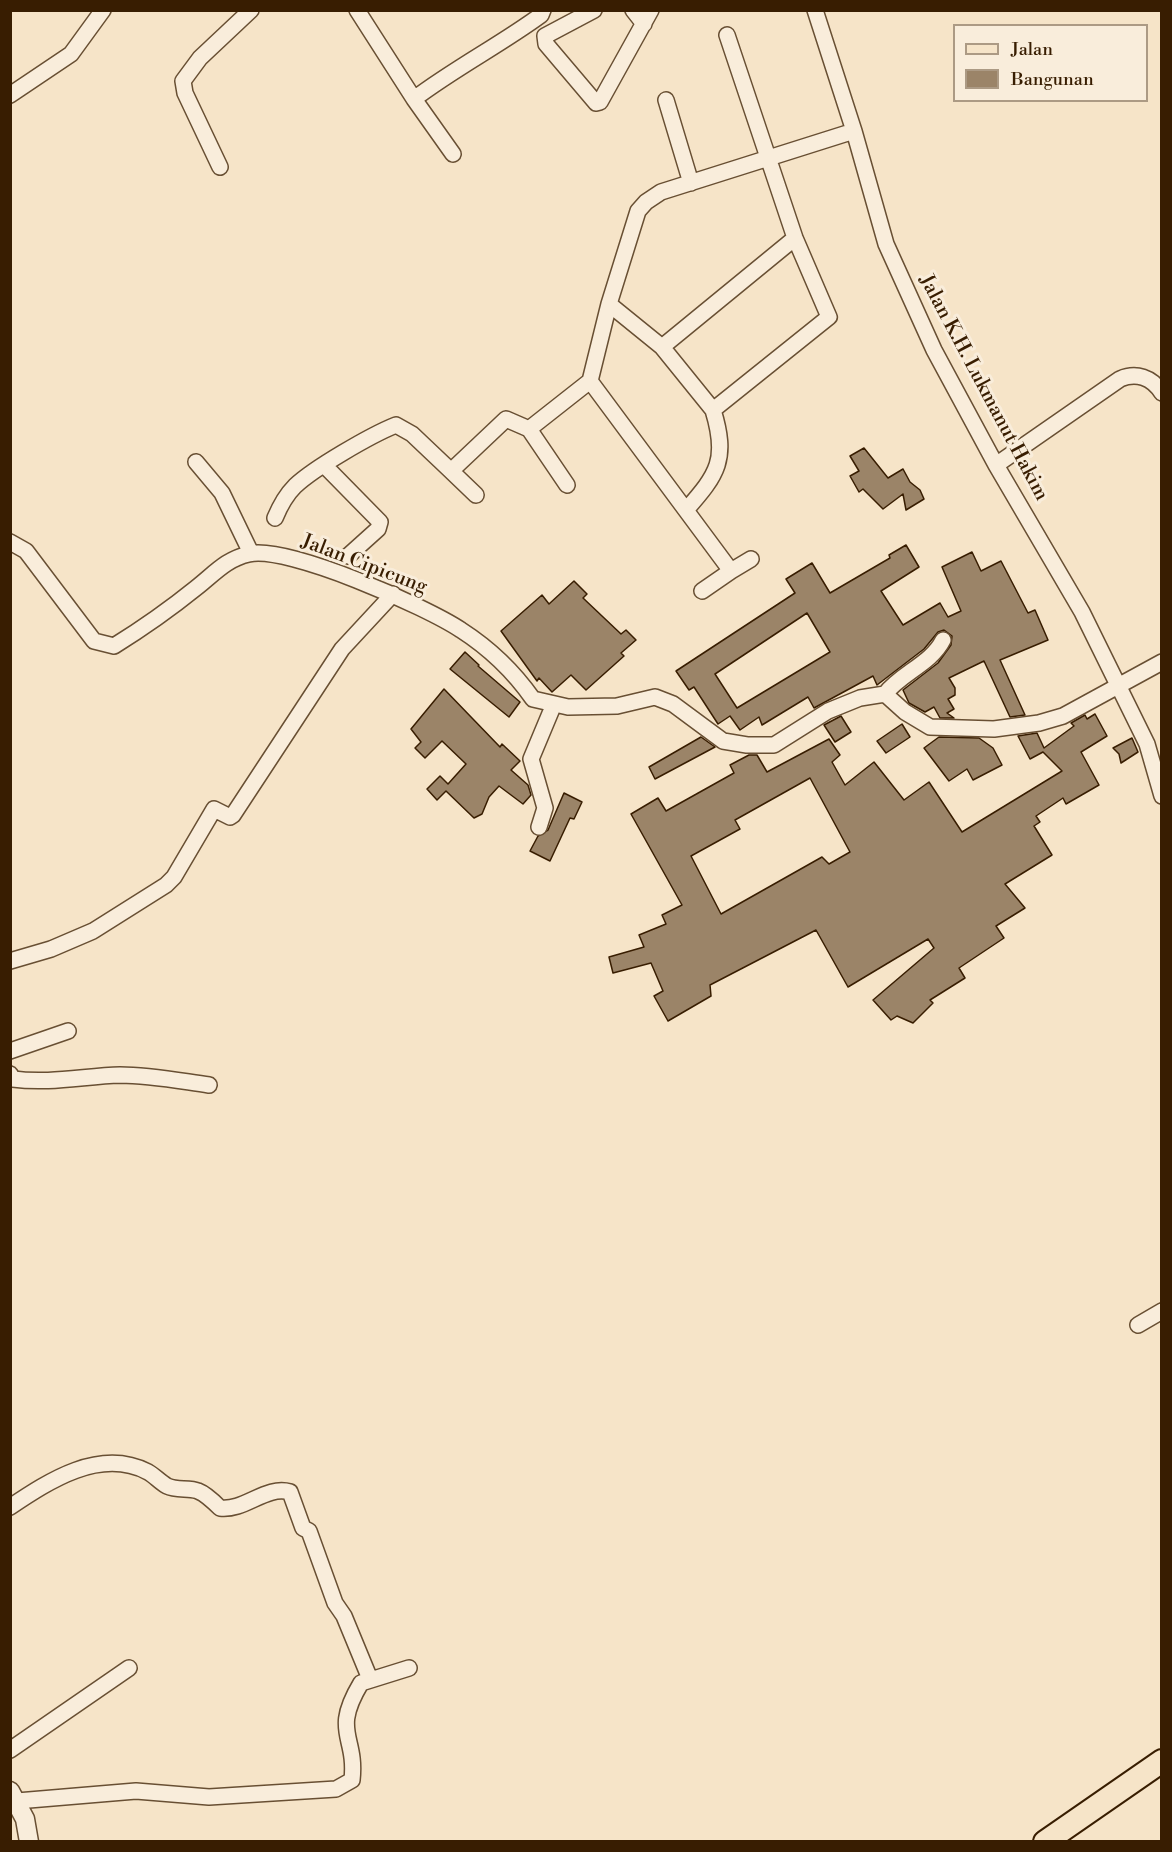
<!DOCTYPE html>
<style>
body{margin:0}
#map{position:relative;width:1172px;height:1852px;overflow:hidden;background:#f6e4c8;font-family:"Libre Bodoni",serif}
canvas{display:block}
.frame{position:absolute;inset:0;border:12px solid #381d01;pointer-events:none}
.legend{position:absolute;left:953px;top:24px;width:195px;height:78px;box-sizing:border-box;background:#f9eddb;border:2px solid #ac9a84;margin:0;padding:8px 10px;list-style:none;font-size:18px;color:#381d01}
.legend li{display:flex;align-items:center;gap:12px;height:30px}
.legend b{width:30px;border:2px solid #ac9a84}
</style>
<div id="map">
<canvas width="1172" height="1852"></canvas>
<div class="frame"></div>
<ul class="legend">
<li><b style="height:8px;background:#f6e4c8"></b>Jalan</li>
<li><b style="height:16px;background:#9b8468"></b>Bangunan</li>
</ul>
</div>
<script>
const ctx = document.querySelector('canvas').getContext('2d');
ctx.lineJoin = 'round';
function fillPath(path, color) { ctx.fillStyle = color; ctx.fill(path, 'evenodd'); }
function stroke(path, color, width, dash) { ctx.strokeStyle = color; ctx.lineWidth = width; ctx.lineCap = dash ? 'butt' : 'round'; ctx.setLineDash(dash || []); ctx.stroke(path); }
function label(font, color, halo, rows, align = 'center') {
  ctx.font = font + ' "Libre Bodoni",serif'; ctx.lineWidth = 6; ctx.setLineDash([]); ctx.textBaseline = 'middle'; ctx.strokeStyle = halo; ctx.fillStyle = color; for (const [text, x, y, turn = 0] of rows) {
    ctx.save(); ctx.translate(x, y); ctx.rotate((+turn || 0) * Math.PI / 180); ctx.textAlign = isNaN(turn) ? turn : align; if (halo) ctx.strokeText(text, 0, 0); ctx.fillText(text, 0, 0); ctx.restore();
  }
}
const building = new Path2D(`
 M864,448l24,30 15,-9 7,13 10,8 4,9 -18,11 -3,-16 -20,15 -20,-20 -4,3 -9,-16 9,-5 -9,-15z
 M906,545l13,22 -38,24 22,34 37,-22 8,14 13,-6 -19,-44 30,-15 9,19 20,-10 27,52 7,-3 13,30 -48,20 25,55 -15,2 -26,-56 -35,17 6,10v7l-7,4 6,10 -7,4 7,5h-14l-6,-11 -9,5 -16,-9 -6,-13 35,-27 13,-18 1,-9 -8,-6 -6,2 -14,17 -47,36 -4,-9 -59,32 -6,-11 -46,28 -3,-8 -19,13 -10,-14 -12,8 -24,-37 -5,3 -13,-19 119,-78 -9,-14 26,-16 18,30 60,-35 -1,-3zM807,613l23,39 -93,56 -22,-34z
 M574,581l13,13 -4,4 38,36 5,-4 10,10 -15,13 3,3 -38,34 -15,-15 -19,17 -13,-14 -2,3 -36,-50 41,-36 7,9z
 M465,652l14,13 -1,1 42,36 -11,15 -59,-48z
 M444,689l56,58 2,-3 18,17 -9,9 17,15 3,10 -8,9 -24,-18 -10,11 -7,17 -8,4 -28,-27 -9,9 -10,-11 13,-13 8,8 18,-20 -24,-23 -17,17 -10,-10 6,-6 -10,-13z
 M1095,714l12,22 -26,16 18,33 -33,19 -3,-6 -27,18 4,6 -6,4 18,29 -47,29 20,24 -29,18 8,12 -45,30 6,10 -35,22 3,3 -20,20 -16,-7 -6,4 -18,-20 61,-52 -6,-9 -80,48 -32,-57 -106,55 1,11 -43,25 -14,-25 9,-5 -12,-28 -38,10 -4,-16 35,-10 -5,-12 27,-11 -4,-9 20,-10 -51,-91 27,-16 8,13 68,-38 -4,-8 19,-10h8l10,17 62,-33 11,16 -8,7 13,23 29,-23 30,38 25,-18 33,50 100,-61 -19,-19 -13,7 -12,-23 19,-3 7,15 30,-22 -3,-3 14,-8 2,4zM810,778l40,74 -21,12 -7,-7 -101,57 -30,-58 49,-27 -5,-9z
 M841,716l10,16 -16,10 -11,-17z
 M902,724l8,13 -24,16 -9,-12z
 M701,737l14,10 -60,32 -6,-12z
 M939,737l40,1 14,10 9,17 -29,15 -6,-11 -18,12 -25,-33z
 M1132,738l6,14 -17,11 -2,-9 -6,-6z
 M564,793l18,9 -8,17 -4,-1 -20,43 -20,-10 8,-15 10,-6z`);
const minor = new Path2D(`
 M357,10l57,89
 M594,10l-49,26 1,8 50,59 4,-1 51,-92
 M633,10l11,14
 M815,10l39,121 32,113 48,106 62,115 86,147 65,132 15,52
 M10,95l61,-41 32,-44
 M666,100l25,83
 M453,154l-39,-55c41,-31 86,-54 127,-84l2,-5
 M220,167l-35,-74 -2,-12 17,-23 51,-48
 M609,304l53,43 51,63 116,-93 -34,-79 -68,-203
 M662,347l133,-109
 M590,381l141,190 20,-12
 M196,462l26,31 29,60
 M996,465l124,-86c16,-7 32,-2 42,14
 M325,466l55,56 -2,7 -30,27
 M451,471l25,24
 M567,485l-38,-56 61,-48 19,-77 29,-93 8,-9 15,-10 193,-61
 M686,510c32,-36 42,-51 27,-100
 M275,518c5,-12 11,-23 20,-32 19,-18 76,-51 101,-61l16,9 39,37 55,-52 23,10
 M10,542l16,9 68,90 20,5c29,-18 56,-37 82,-58 18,-14 30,-29 53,-34 38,-9 178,53 212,76 28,18 53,42 72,69l35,8 49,-1 38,-9 18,7 50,37 24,4h27l54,-34 32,-13 25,-4 20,18 25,15 64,2 45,-6 24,-7 99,-54
 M702,591l29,-20
 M885,694c16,-21 46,-30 58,-54
 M539,827l6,-19 -14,-49 23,-55
 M10,961l41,-12 42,-18 73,-46 8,-8 40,-68 16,8 3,-2 109,-166 51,-55
 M10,1051l58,-20
 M10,1074l3,5c36,5 72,-3 107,-4 30,0 60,6 89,10
 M1138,1325l24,-14
 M10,1507c39,-26 90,-60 138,-35 7,4 12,10 19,14 10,5 22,1 31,5 8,3 16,11 22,17 25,3 46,-23 70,-16l13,36 6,3 26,72 9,13 26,63
 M10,1750l119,-82
 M17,1801l119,-10 73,6 127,-8 16,-9c5,-45 -21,-47 9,-97l48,-15`);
const tertiary = new Path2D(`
 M10,1791l15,28 4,23`);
const primary = new Path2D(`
 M1045,1842l117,-81`);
const streetNames = [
 ["Jalan K.H. Lukmanut Hakim",983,388,62],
 ["Jalan Cipicung",364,565,21]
];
fillPath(building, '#9b8468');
stroke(building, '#381d01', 1.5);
stroke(minor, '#684f33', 18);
stroke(tertiary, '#684f33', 21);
stroke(primary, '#381d01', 26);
stroke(minor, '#f9eddb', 15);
stroke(tertiary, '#f9eddb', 18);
stroke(primary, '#f6e4c8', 22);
label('20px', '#381d01', '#f9eddb', streetNames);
</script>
